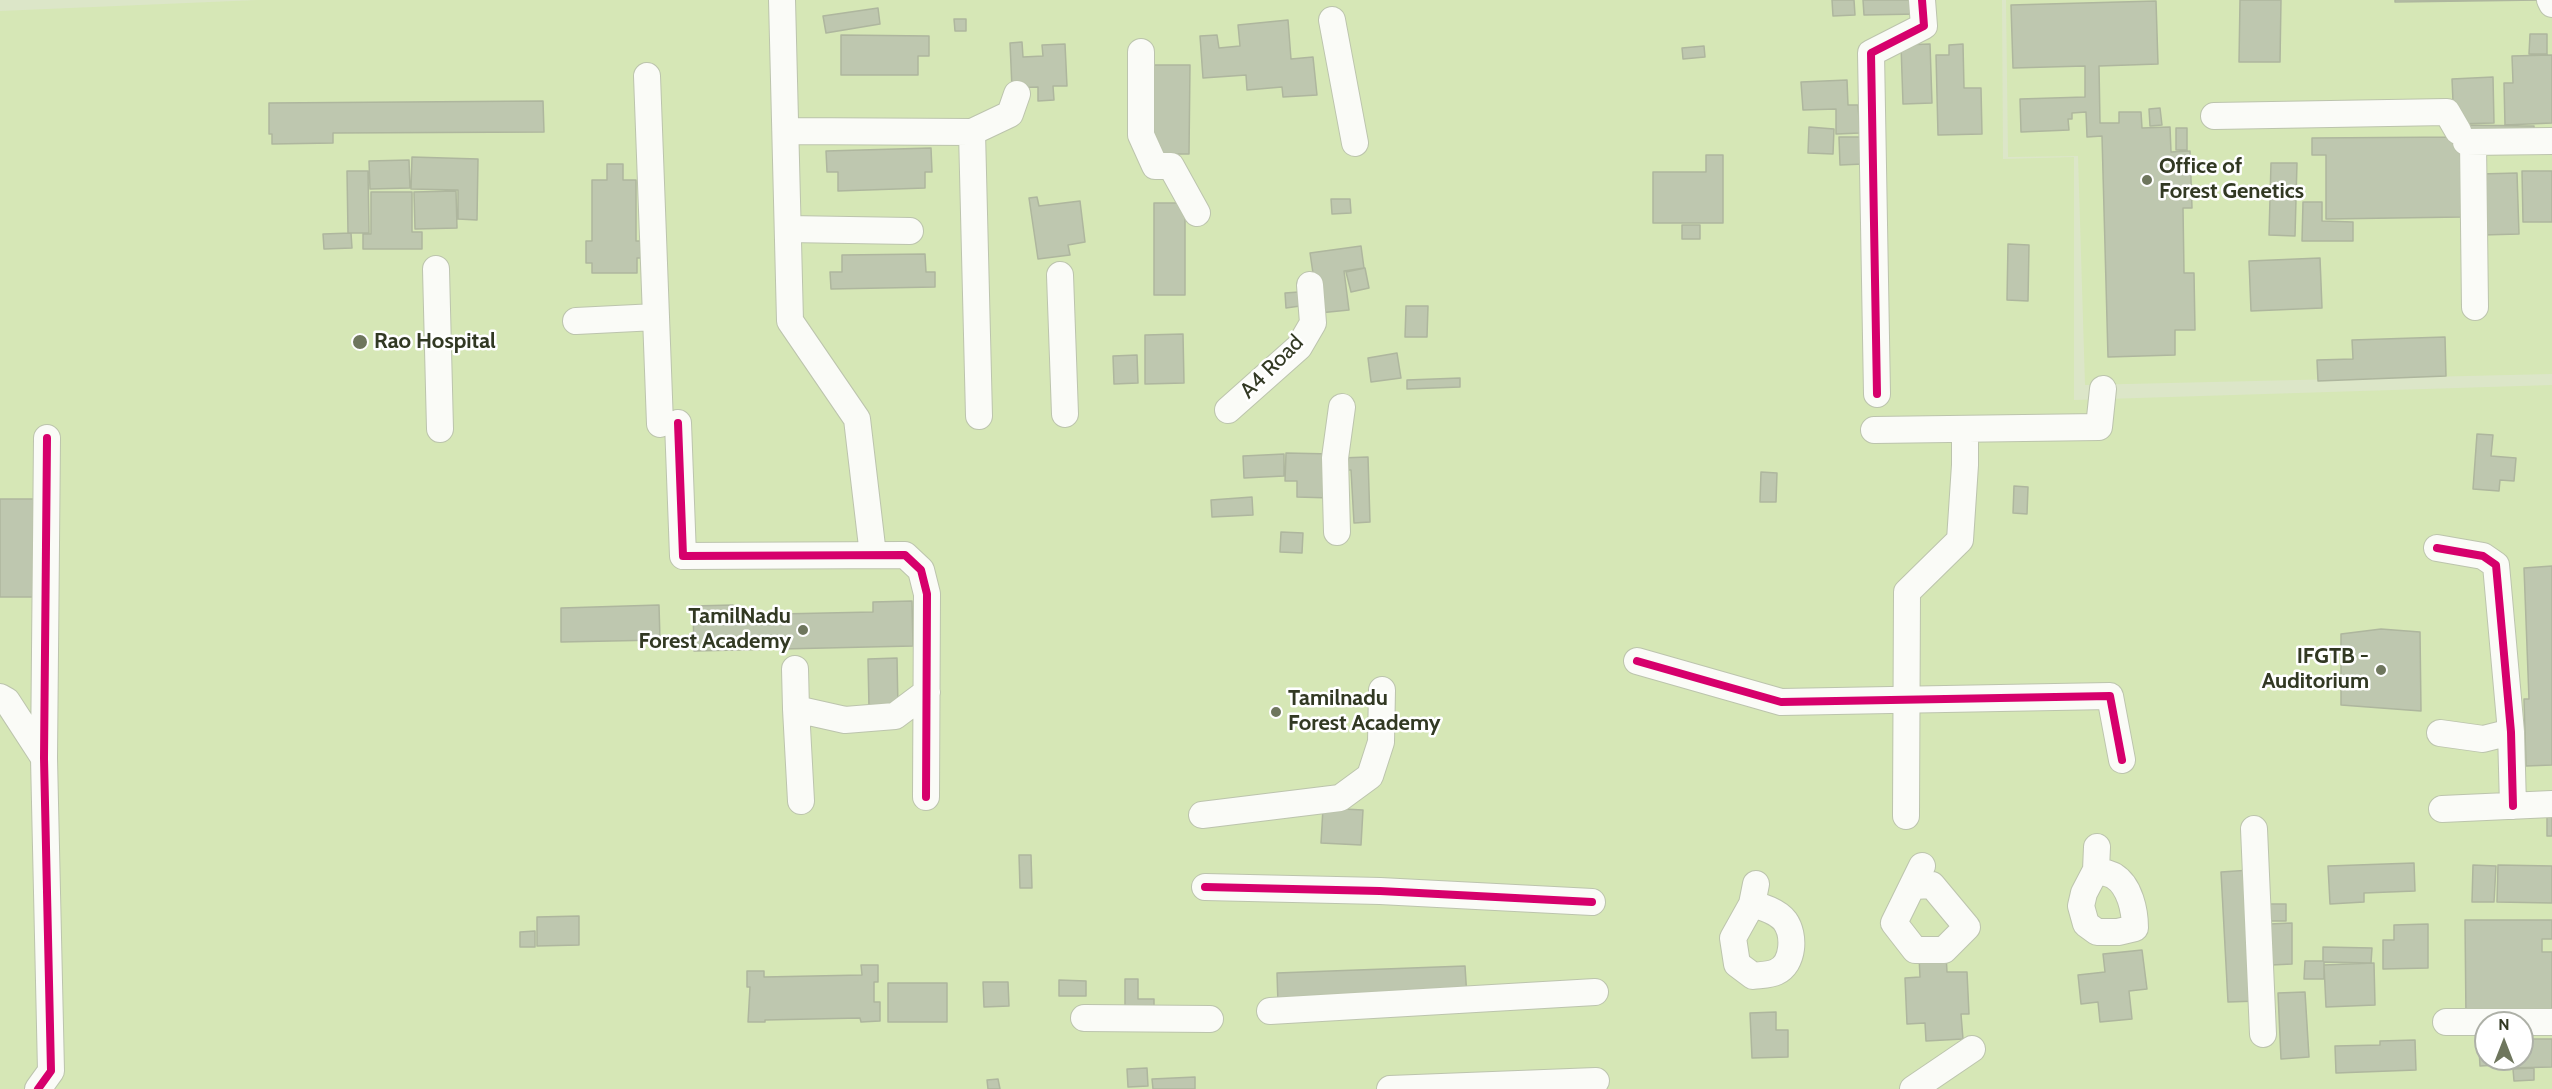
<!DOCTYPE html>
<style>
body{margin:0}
#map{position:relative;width:2552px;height:1089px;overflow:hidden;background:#dce6c8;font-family:Cabin,sans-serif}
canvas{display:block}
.north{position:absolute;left:2474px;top:1011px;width:60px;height:60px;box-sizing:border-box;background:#fff;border:2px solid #adb0a7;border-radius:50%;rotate:0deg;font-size:16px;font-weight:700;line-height:24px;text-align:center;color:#323923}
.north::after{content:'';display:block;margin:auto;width:21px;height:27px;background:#6e765d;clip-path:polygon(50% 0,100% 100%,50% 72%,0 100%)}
</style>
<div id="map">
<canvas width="2552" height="1089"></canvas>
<div class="north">N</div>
</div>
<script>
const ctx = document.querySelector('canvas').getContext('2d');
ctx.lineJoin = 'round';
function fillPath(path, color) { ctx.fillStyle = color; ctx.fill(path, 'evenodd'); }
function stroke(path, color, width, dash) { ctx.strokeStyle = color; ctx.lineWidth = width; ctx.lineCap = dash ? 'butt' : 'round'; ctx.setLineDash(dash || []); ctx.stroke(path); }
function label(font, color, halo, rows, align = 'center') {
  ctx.font = font + ' Cabin,sans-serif'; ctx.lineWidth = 5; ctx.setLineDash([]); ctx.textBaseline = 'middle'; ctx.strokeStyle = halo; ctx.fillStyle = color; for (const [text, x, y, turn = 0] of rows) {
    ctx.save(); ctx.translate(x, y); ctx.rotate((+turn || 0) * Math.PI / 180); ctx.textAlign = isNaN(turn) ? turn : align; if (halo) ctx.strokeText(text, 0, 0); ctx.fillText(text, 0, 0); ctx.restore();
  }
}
const built = new Path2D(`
 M257,0h1745l1,159 71,-2v243l478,-15v704h-2552v-1078zM2486,1023h36v36h-36z
 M2006,0h546v374l-467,11 -7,-229 -70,1z`);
const building = new Path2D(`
 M1832,0h22l1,15 -22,1z
 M1863,0h55v14l-54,1z
 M2240,0h41l-1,62h-41z
 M2395,0h145l-145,2z
 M2156,1l2,63 -59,2 1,57h19v-11h22l1,16 28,-1 1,25 19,-1 2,57h-9l1,65h10l1,57h-20v25l-67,2 -6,-221 -15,1 -1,-25 -14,1v6h-4l1,11 -48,2 -1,-33 65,-2v-31l-72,2 -2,-63z
 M878,8l2,16 -54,9 -3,-17z
 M954,19h12v12h-11z
 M1288,20l3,39 22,-2 4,38 -34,2 -1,-10 -35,3 -1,-15 -43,3 -3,-42 17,-1 2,13 21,-2 -2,-21z
 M2530,34h17v20h-18z
 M841,35l88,1v20h-11v19h-77z
 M1022,42l1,15 20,-1 -1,-11 23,-1 2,42h-14l1,14 -16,1v-14l-26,1 -2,-45z
 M1930,44l2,59 -29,1 -2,-59z
 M1963,44l1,44h17l1,46 -44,1 -2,-80h13v-10z
 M1704,46l1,11 -22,2 -1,-11z
 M2552,55v68l-47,2 -1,-42h9l-1,-27z
 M1153,65h37l-1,89h-37z
 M2493,77l1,46 -40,1 -2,-45z
 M1847,80l1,25h10l2,28 -24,1v-25l-33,1 -2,-28z
 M543,101l1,31 -211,1v10l-61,1v-10h-3v-31z
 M2160,108l2,17 -12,1 -1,-17z
 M2461,125l73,1v12l-73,-1z
 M1809,127l25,2 -1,25 -25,-1z
 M2176,128h11v22h-11z
 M1839,137h23l1,27 -23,1z
 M2461,137l1,80 -136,2v-64h-14v-17z
 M931,148l1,24h-7v16l-87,3v-19h-11l-1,-21z
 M1706,155h17v68h-70v-51h53z
 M412,157l66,2 -1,61 -19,-1v-29l-47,-1z
 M409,160l1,28 -40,1 -1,-28z
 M2271,163h26l-2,73 -26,-1z
 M607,164h16v16h13v61h11v17h-10v15h-45v-10h-6v-22h6v-61h15z
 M347,171h21l1,62h-21z
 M2522,171h30v51h-29z
 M2517,173l2,61 -37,1 -2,-61z
 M456,191l1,37 -42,1 -1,-37z
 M371,192h41v40h10v17h-59v-15h8z
 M1037,197l2,9 41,-5 5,41 -17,3 2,10 -32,4 -9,-61z
 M1331,199h19l1,14 -19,1z
 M2303,202h19v19l31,1v19h-51z
 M1154,203h31v92h-31z
 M1682,225h18v14h-18z
 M351,233l1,15 -28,1 -1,-15z
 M2008,244l21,1 -1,56 -21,-1z
 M1361,246l3,22 -20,3 5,39 -30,3 -9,-60z
 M925,254l1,18h9v15l-104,2 -1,-17h12v-17z
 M2320,258l2,50 -71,3 -2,-50z
 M1365,268l4,20 -18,4 -5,-20z
 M1299,292l1,14 -14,2 -1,-15z
 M1406,306h22l-1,31h-22z
 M1183,334l1,49 -39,1v-49z
 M2445,337l1,39 -128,5 -1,-21 36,-1 -1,-19z
 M1397,353l4,25 -30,4 -3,-24z
 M1137,355l1,28 -24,1 -1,-28z
 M1460,378v9l-53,2v-9z
 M2477,434l16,1 -2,21 25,2 -2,23 -14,-1 -1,11 -26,-2z
 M1286,453l46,1 -1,44 -34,-1v-16h-12z
 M1284,454v22l-40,2 -1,-22z
 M1368,457l2,65 -16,1 -3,-53h-11v-12z
 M1761,472l16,1 -1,29h-16z
 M2014,486l14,1 -1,27 -14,-1z
 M1252,497l1,18 -41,2 -1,-17z
 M0,499h34v98h-34z
 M1281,532l22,1 -1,20 -22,-1z
 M2552,566v199l-26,1 -2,-67h5l-5,-131z
 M912,601l1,45 -219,5 -1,-45 40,-1v10l140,-3v-10z
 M659,605l1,35 -99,2v-34z
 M2381,629l39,3 1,79 -80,-6v-71z
 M897,658l1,50h-29l-1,-49z
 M1323,808l40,2 -2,35 -40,-2z
 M2547,810h5v26h-5z
 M1019,855h12l1,33h-12z
 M2414,863l1,28 -51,2v9l-34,2 -2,-38z
 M2473,865l23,1 -2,36h-22z
 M2498,865l54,1v37l-55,-1z
 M2251,870l7,131 -30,1 -7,-130z
 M2267,904h19v17h-18z
 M579,916v29l-42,1v-29z
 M2465,920h87v19h-10v13h10v66l-86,1z
 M2292,923v41l-21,1 -1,-41z
 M2428,924v44l-45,1v-29h11v-15z
 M535,931v16h-15v-15z
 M2323,947l49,1 -1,15 -47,-1v17h-20l1,-18h18z
 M2142,950l5,39 -18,2 3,28 -32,3 -2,-20 -17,2 -3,-29 27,-3 -2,-18z
 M1946,954l1,18h20l2,42h-8l2,25 -37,2 -1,-18 -18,1 -2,-46 15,-1 -1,-21z
 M2374,963l1,42 -49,2 -2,-42z
 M861,965h17v17h-4v20h6v19l-19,1 -1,-4 -95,2v2h-17l2,-35h-3v-16h17v6l98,-2z
 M1465,966l2,32 -189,6 -1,-31z
 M1125,979h13v20h16v15l-29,-1z
 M1059,980l27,1v15h-27z
 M983,982h25l1,24 -25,1z
 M888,983h59v39h-59z
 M2305,992l4,65 -28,2 -3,-66z
 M1776,1012v18h12v27l-36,1 -2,-45z
 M2522,1030h8l1,9h21v28l-43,1v-9h13z
 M2415,1040l1,30 -80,3 -1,-27 45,-1v-4z
 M2479,1049h7v10h11v6l-17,1z
 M1147,1068l1,18 -20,1 -1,-18z
 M2534,1068v12l-20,1 -1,-12z
 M1195,1077v12h-42l-1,-10z
 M998,1079l2,10h-12l-1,-9z`);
const minor = new Path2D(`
 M782,0l8,321 67,98 16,136
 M2550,0l2,4
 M1332,20l23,123
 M1141,52v83l14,31h16l26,47
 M647,76l13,348
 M2214,116l233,-4 11,19
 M786,131l186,1 38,-18 7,-20
 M972,132l7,284
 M2466,142l86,-1
 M2473,142l2,165
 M788,229l122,2
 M436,269l4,160
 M1060,275l5,139
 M576,321l80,-4
 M1877,394l-6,-341 53,-27 -2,-26
 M1228,410l71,-63 14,-24 -3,-38
 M678,423l5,133 222,-1 16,15 6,24 -1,203
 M1874,430l225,-3 4,-38
 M1337,532l-2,-74 7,-51
 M2437,548l46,8 13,9 15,167 2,74
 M1637,661l144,41 329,-6 12,64
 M795,669l1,40
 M0,697l7,4 37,57
 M2440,733l43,6 28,-7
 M801,801l-5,-92 49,11 50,-4 32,-24
 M2442,809l110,-5
 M1202,815l138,-17 30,-22 11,-34 1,-52
 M1906,816l1,-224 53,-52 5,-75v-36
 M2254,829l9,205
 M2096,870c5,2 13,3 18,6 16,10 21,35 21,52l-17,4h-21l-11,-8 -5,-18 3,-13 12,-23 1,-23
 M1914,886l18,-1 35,42 -23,23h-29l-21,-27 28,-57
 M1205,887l175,4 212,11
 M1752,904c11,3 25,7 33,17 10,14 9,43 -9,51 -6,3 -16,3 -23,4l-16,-12 -4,-26 19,-34 4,-20
 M1270,1011l325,-19
 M1084,1018l126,1
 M2446,1022h106
 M38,1089l13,-18 -7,-313 3,-320
 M1390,1089l206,-8
 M1913,1089l59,-40`);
const cycleway = new Path2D(`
 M1877,394l-6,-341 53,-27 -2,-26
 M678,423l5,133 222,-1 16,15 6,24 -1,203
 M2437,548l46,8 13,9 15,167 2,74
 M1637,661l144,41 329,-6 12,64
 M1205,887l175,4 212,11
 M38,1089l13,-18 -7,-313 3,-320`);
const markers = [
 [2147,180,6,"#6e765d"],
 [360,342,8,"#6e765d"],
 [803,630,6,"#6e765d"],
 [2381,670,6,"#6e765d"],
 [1276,712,6,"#6e765d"]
];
const poiNames = [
 ["Office of",2159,167],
 ["Forest Genetics",2159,192],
 ["Rao Hospital",374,342],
 ["TamilNadu",791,617,"right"],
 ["Forest Academy",791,642,"right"],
 ["IFGTB -",2369,657,"right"],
 ["Auditorium",2369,682,"right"],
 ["Tamilnadu",1288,699],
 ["Forest Academy",1288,724]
];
const streetNames = [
 ["A4 Road",1272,367,-45]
];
fillPath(built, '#d6e7b6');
fillPath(building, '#bec7af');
stroke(building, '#aeb69e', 1.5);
stroke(minor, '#bcc4ad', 28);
stroke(minor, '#fafbf7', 26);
stroke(cycleway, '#d6006c', 8);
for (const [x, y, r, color] of markers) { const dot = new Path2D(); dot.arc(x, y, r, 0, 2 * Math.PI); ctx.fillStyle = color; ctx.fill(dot); stroke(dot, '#fff', 2); }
label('bold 22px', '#323923', '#fff', poiNames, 'left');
label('22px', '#323923', '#fff', streetNames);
</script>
